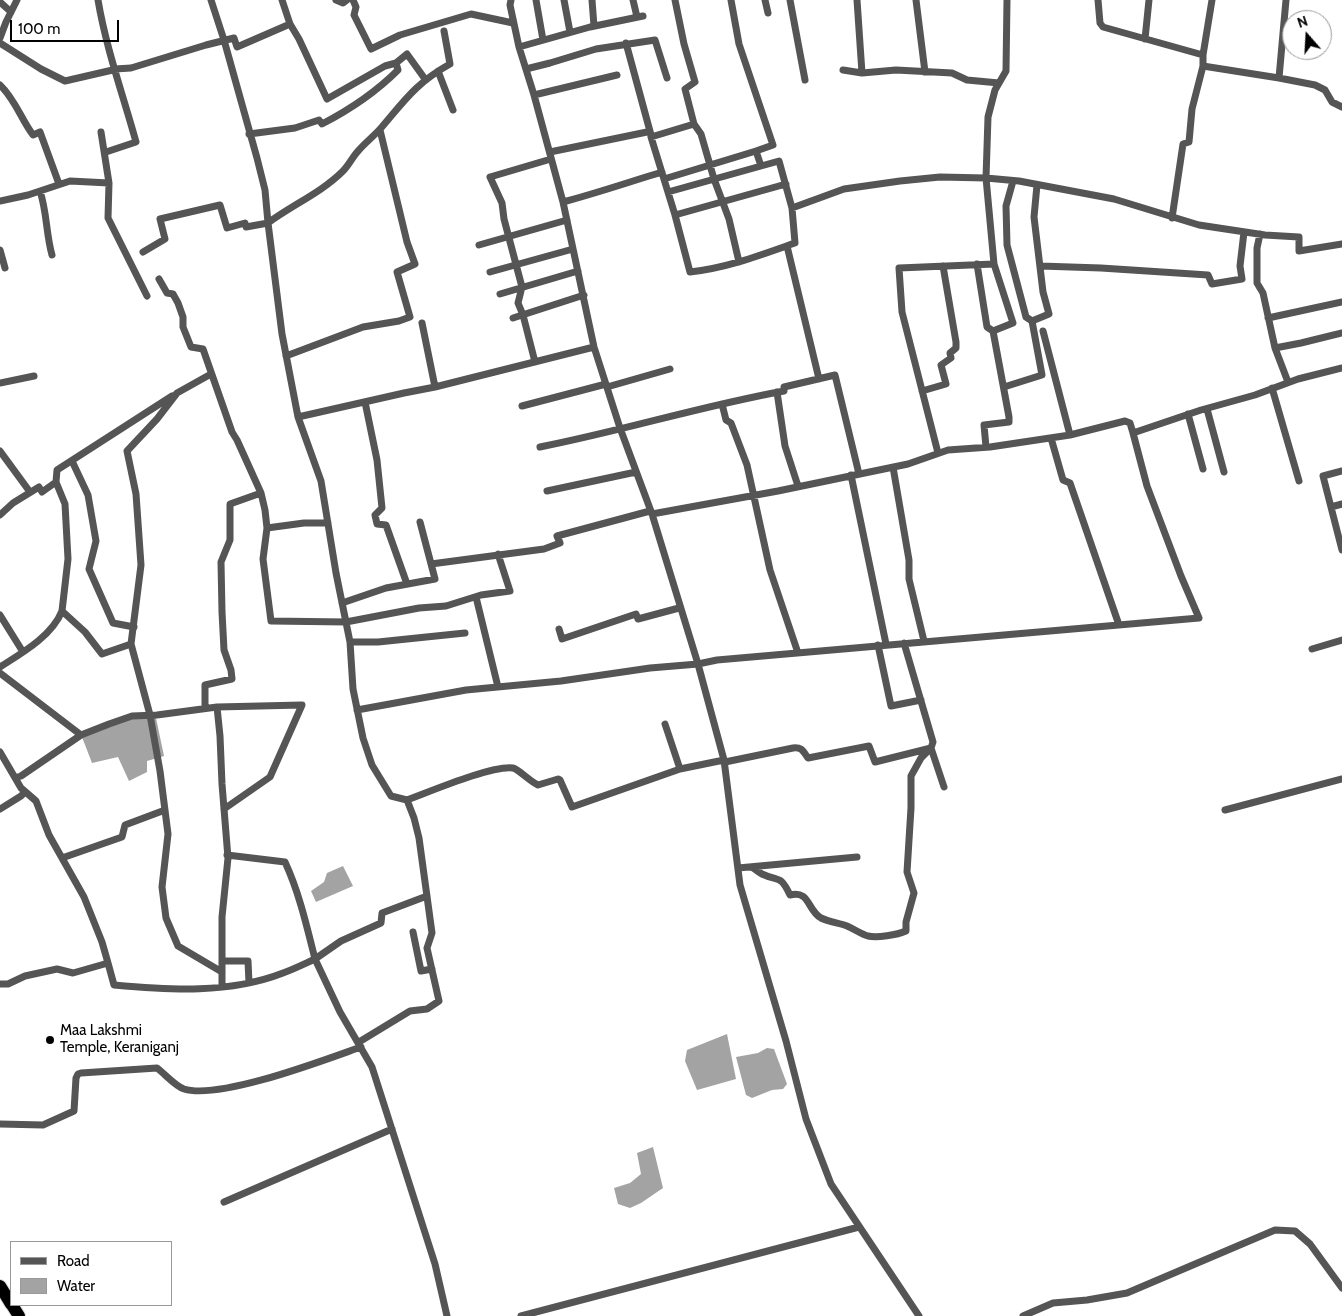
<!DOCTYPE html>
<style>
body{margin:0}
#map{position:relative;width:1342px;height:1316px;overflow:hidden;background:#fff;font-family:Cabin,sans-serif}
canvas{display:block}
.legend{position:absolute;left:10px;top:1241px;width:162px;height:65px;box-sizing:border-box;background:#fff;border:1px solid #999;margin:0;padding:6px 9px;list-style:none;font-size:15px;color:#000}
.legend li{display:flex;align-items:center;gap:10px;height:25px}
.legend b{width:25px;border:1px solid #999}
.north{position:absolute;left:1282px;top:10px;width:50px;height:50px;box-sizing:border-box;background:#fff;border:1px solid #999;border-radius:50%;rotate:341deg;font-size:14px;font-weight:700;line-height:20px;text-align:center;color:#000}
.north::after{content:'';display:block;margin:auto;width:18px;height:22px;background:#000;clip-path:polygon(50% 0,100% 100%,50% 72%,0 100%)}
.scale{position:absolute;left:10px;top:20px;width:109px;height:22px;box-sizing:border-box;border:2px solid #000;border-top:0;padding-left:6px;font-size:15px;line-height:18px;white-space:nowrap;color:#000;-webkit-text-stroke:4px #fff;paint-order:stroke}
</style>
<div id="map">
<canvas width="1342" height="1316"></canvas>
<ul class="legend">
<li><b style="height:6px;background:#555"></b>Road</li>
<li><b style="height:14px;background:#a3a3a3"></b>Water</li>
</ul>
<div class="north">N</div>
<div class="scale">100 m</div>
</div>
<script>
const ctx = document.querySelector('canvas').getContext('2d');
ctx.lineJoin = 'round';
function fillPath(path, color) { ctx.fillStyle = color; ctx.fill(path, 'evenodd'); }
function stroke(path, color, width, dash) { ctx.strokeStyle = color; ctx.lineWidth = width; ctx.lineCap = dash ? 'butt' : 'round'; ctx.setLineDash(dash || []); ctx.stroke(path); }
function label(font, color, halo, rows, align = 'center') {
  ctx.font = font + ' Cabin,sans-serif'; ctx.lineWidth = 4.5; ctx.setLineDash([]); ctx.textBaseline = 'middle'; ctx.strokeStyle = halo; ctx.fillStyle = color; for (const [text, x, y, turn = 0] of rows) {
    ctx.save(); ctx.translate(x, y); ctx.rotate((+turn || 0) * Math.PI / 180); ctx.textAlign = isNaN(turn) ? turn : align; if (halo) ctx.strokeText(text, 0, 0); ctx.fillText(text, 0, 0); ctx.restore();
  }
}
const water = new Path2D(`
 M133,718h23l8,38 -17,5v11l-18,9 -11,-24 -26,6 -10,-26z
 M343,866l10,20 -37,16 -5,-11 13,-9 3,-9z
 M727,1034l9,45 -39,11 -12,-29 2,-11z
 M767,1048l7,1 13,35 -4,5 -11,1 -20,8 -6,-3 -10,-38 22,-4z
 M653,1147l10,41 -22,15 -11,5 -12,-4 -4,-16 16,-5 11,-9 -4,-21z`);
const street = new Path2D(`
 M98,0c8,48 25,95 38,142l-30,10
 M336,0l7,3 4,-3
 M353,0l3,7 -2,8 17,34 29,-14 71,-21 42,9
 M511,0l-1,5 9,42 15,48 29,107 31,145 26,81 32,86 46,150 26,96 16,125 46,156 20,78 25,65 88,132
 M536,0l7,40
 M564,0l6,32
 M592,0l2,26
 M633,0l4,17
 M675,0l9,44 11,38 -10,7 9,35 -43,13 24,78 15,57c37,-4 71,-17 105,-29l-3,-35 -13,-47 -18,5 -5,-15 17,-6 -34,-101 -8,-44
 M765,0l3,13
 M790,0l15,80
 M857,0l5,73
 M916,0l9,72
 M1098,0l2,23 3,4 100,28v11l76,12 36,7 10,5 7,12 10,5
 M0,2l11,10
 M290,24l9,15 28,60 58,-33 11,-3
 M0,38l6,-16 11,-22
 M1145,39l4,-39
 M0,43l41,26 24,12 52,-12
 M626,43l25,92
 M519,47l71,-20 53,-11
 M1203,55l9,-55
 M115,69l16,-1 75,-23 28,-7 3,9 53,-23 -8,-24
 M526,69l24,-6 46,-14 59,-9 12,38
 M843,70l19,3 34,-3 56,3 15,7 32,3
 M438,71l15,39
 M1279,78l7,-78
 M0,85c15,14 21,34 33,50l7,-3 19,52
 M534,95l83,-20
 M694,124l7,10 13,45 15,40 10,43
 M101,132l8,51 -1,35 39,78
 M249,134l46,-6 24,-8 3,4c29,-15 53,-31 76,-54l-2,-7 11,-9 18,25
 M550,152l97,-20
 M664,179l92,-28
 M1013,181l-7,25 1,39 19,72 6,4
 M40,191c7,21 6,43 12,64
 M668,192l93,-26
 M0,201l28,-6 42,-14 39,2
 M563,202c34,-9 66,-20 99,-30
 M792,208l52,-19 56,-8 40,-4 46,1 33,3 95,18 85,26 66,10 34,2v14l43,-7
 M675,215l111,-31
 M1172,218l11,-74 6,-2 3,-33 11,-43
 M1260,234l-3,14v35l6,10 12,55 13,34
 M479,245l88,-25
 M787,246l32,133
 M0,250l5,18
 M143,252l22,-13 -5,-20 60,-14 7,23 18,-5 1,4 22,-4 -3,-33 -8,-32 -33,-118 -13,-40
 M977,264l10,63 6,4 16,86v5l-25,3 2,22
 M1040,266l61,2 107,7 4,9 30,-5 -2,-13 4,-34
 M490,272l83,-23
 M159,279l8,14 6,1 5,9 5,14v10l8,20 12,2 29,83 5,8 24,53 4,17 2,18 -4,31 8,62 75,1 73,-14 27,-2 35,-11 29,-4 -12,-37
 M500,294l78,-23
 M513,318l71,-23
 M1268,318l74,-16
 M422,323l13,64
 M993,331l20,-8 -19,-59
 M1043,331l27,104
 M1275,348l26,-5 41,-10
 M286,356l77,-29 36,-6 11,-4 -13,-45 18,-8 -8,-22 -27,-112
 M535,362l-12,-47 -5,-12 4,-16 -18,-68 -2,-16 -12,-26 61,-18
 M211,374l-34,19 -20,26 -30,32 9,43 5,71 -10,79 19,71 10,56 8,63 -6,53 4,31 12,28 44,26
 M0,383l34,-7
 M607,387l63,-18
 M1004,387l38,-12 -10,-54 17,-7 -6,-22 -9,-75 3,-32
 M1272,388l27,93
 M922,391l24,-7 -5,-19 10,-7 -1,-5 6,-5v-6l-13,-76
 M777,392l8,54 13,40
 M365,402l12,58 5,48 -7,7 2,9 9,1 21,59
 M722,404l4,16 5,3 16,42 23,105 28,83
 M522,406l84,-22
 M1207,409l17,63
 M1188,414l15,55
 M298,417l-16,-83 -14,-111c24,-18 53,-30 75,-52 6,-6 10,-15 16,-21 7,-8 15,-14 22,-22 24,-28 35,-45 69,-64l-6,-33
 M1051,438l12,42 7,3 49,142
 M540,447c82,-16 161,-41 244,-56v-4l51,-12 24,99
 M0,451l30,41
 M938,453l-36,-141 -3,-44 95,-4 -8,-86 2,-61 7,-27 11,-19 1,-71
 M72,461l16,34 8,46 -7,28 24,54 21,4
 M893,467l16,93v19l15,62
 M1342,471l-19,5 19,74
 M851,475l35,169
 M56,482l9,22 3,55 -6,52 23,21 17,22 29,-10
 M547,491l89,-19
 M1331,507l11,-3
 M652,514l126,-23 130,-27 40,-14 42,-3 80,-12 55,-14 5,2 3,10 68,-23 54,-15 43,-16 44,-11
 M0,515l13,-12 26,-16 3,5 14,-10 1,-12 115,-74
 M267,528l37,-5h24
 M431,564l113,-15 16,-6 -3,-7 93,-25
 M476,597l22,90
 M342,603l44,-15 49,-9 -15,-57
 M0,615l23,37
 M559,629l3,10 74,-25 2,5 41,-11
 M350,642h28l87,-9
 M878,645l13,61 30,-6
 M1312,649l30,-9
 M0,667c22,-14 52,-31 62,-56
 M0,673l81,62
 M217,707l85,-2 -32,72 -46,32
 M205,708v-23l27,-6 -1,-9 -7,-20 -2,-38 -1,-50 9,-22v-36l31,-11
 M357,710l109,-20 95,-9 89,-13 48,-4 19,-4 482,-42 -18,-42 -34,-90 -14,-53
 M665,724l15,45
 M0,752l21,36 15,13 13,34 35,62 18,45 6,21 -35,10 -16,-4 -32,7 -17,8h-8
 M725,762l68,-14c9,-1 10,3 15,10l61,-12 6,16 56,-14 2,-6 -29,-99
 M15,778l6,-2 60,-41 28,-11 23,-8 25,-1 60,-8 3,29 2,48 6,74 -6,59v70
 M407,800c22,-8 85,-35 106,-32 5,1 18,14 25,17l20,-6 2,1 12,27 108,-38 44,-9
 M0,809l21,-13 4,-4
 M1225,810l117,-31
 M227,855l58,7c14,30 22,65 30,97l26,-18 40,-18 1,-10 45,-17
 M62,858l60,-21 3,-12 40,-15
 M752,867c3,2 6,5 10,7 17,8 18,0 28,21 20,-5 17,15 31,23 8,4 18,5 26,8 7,3 14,8 21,10 9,2 29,-1 38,-5v-9l8,-29 -7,-21 4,-64v-32l10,-18 10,-10 13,39
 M738,868l119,-11
 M413,932l8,39 11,-2
 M222,961h26l1,22
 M108,963l6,22c56,5 115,9 169,-12 11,-4 21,-9 32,-14l25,53 32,55 63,197 12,52
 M359,1042l51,-31 17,-2 12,-8 -12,-53 5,-15 -13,-95 -5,-20 -7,-18 -16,-4 -19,-31 -9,-27 -10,-49 -3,-47 -14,-69 -15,-92 -23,-64 106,-24 31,-6 159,-40
 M0,1124l43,1 31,-14 2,-33 2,-4 3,-1 76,-5c8,6 18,18 27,21 36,11 140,-29 177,-42
 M224,1202l168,-73
 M521,1316l338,-89
 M1023,1316l30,-13 34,-3 40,-7 148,-63 20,1 15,13 32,44`);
const highway = new Path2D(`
 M0,1286l11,18
 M12,1305l7,11`);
const markers = [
 [50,1040,5,"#000"]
];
const poiNames = [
 ["Maa Lakshmi",60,1031],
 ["Temple, Keraniganj",60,1048]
];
fillPath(water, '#a3a3a3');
stroke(highway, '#dbdbdb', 14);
stroke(street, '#555', 7);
stroke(highway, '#000', 12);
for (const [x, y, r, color] of markers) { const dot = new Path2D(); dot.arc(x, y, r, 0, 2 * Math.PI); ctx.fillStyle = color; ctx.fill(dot); stroke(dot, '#fff', 2); }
label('15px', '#000', '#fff', poiNames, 'left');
</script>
